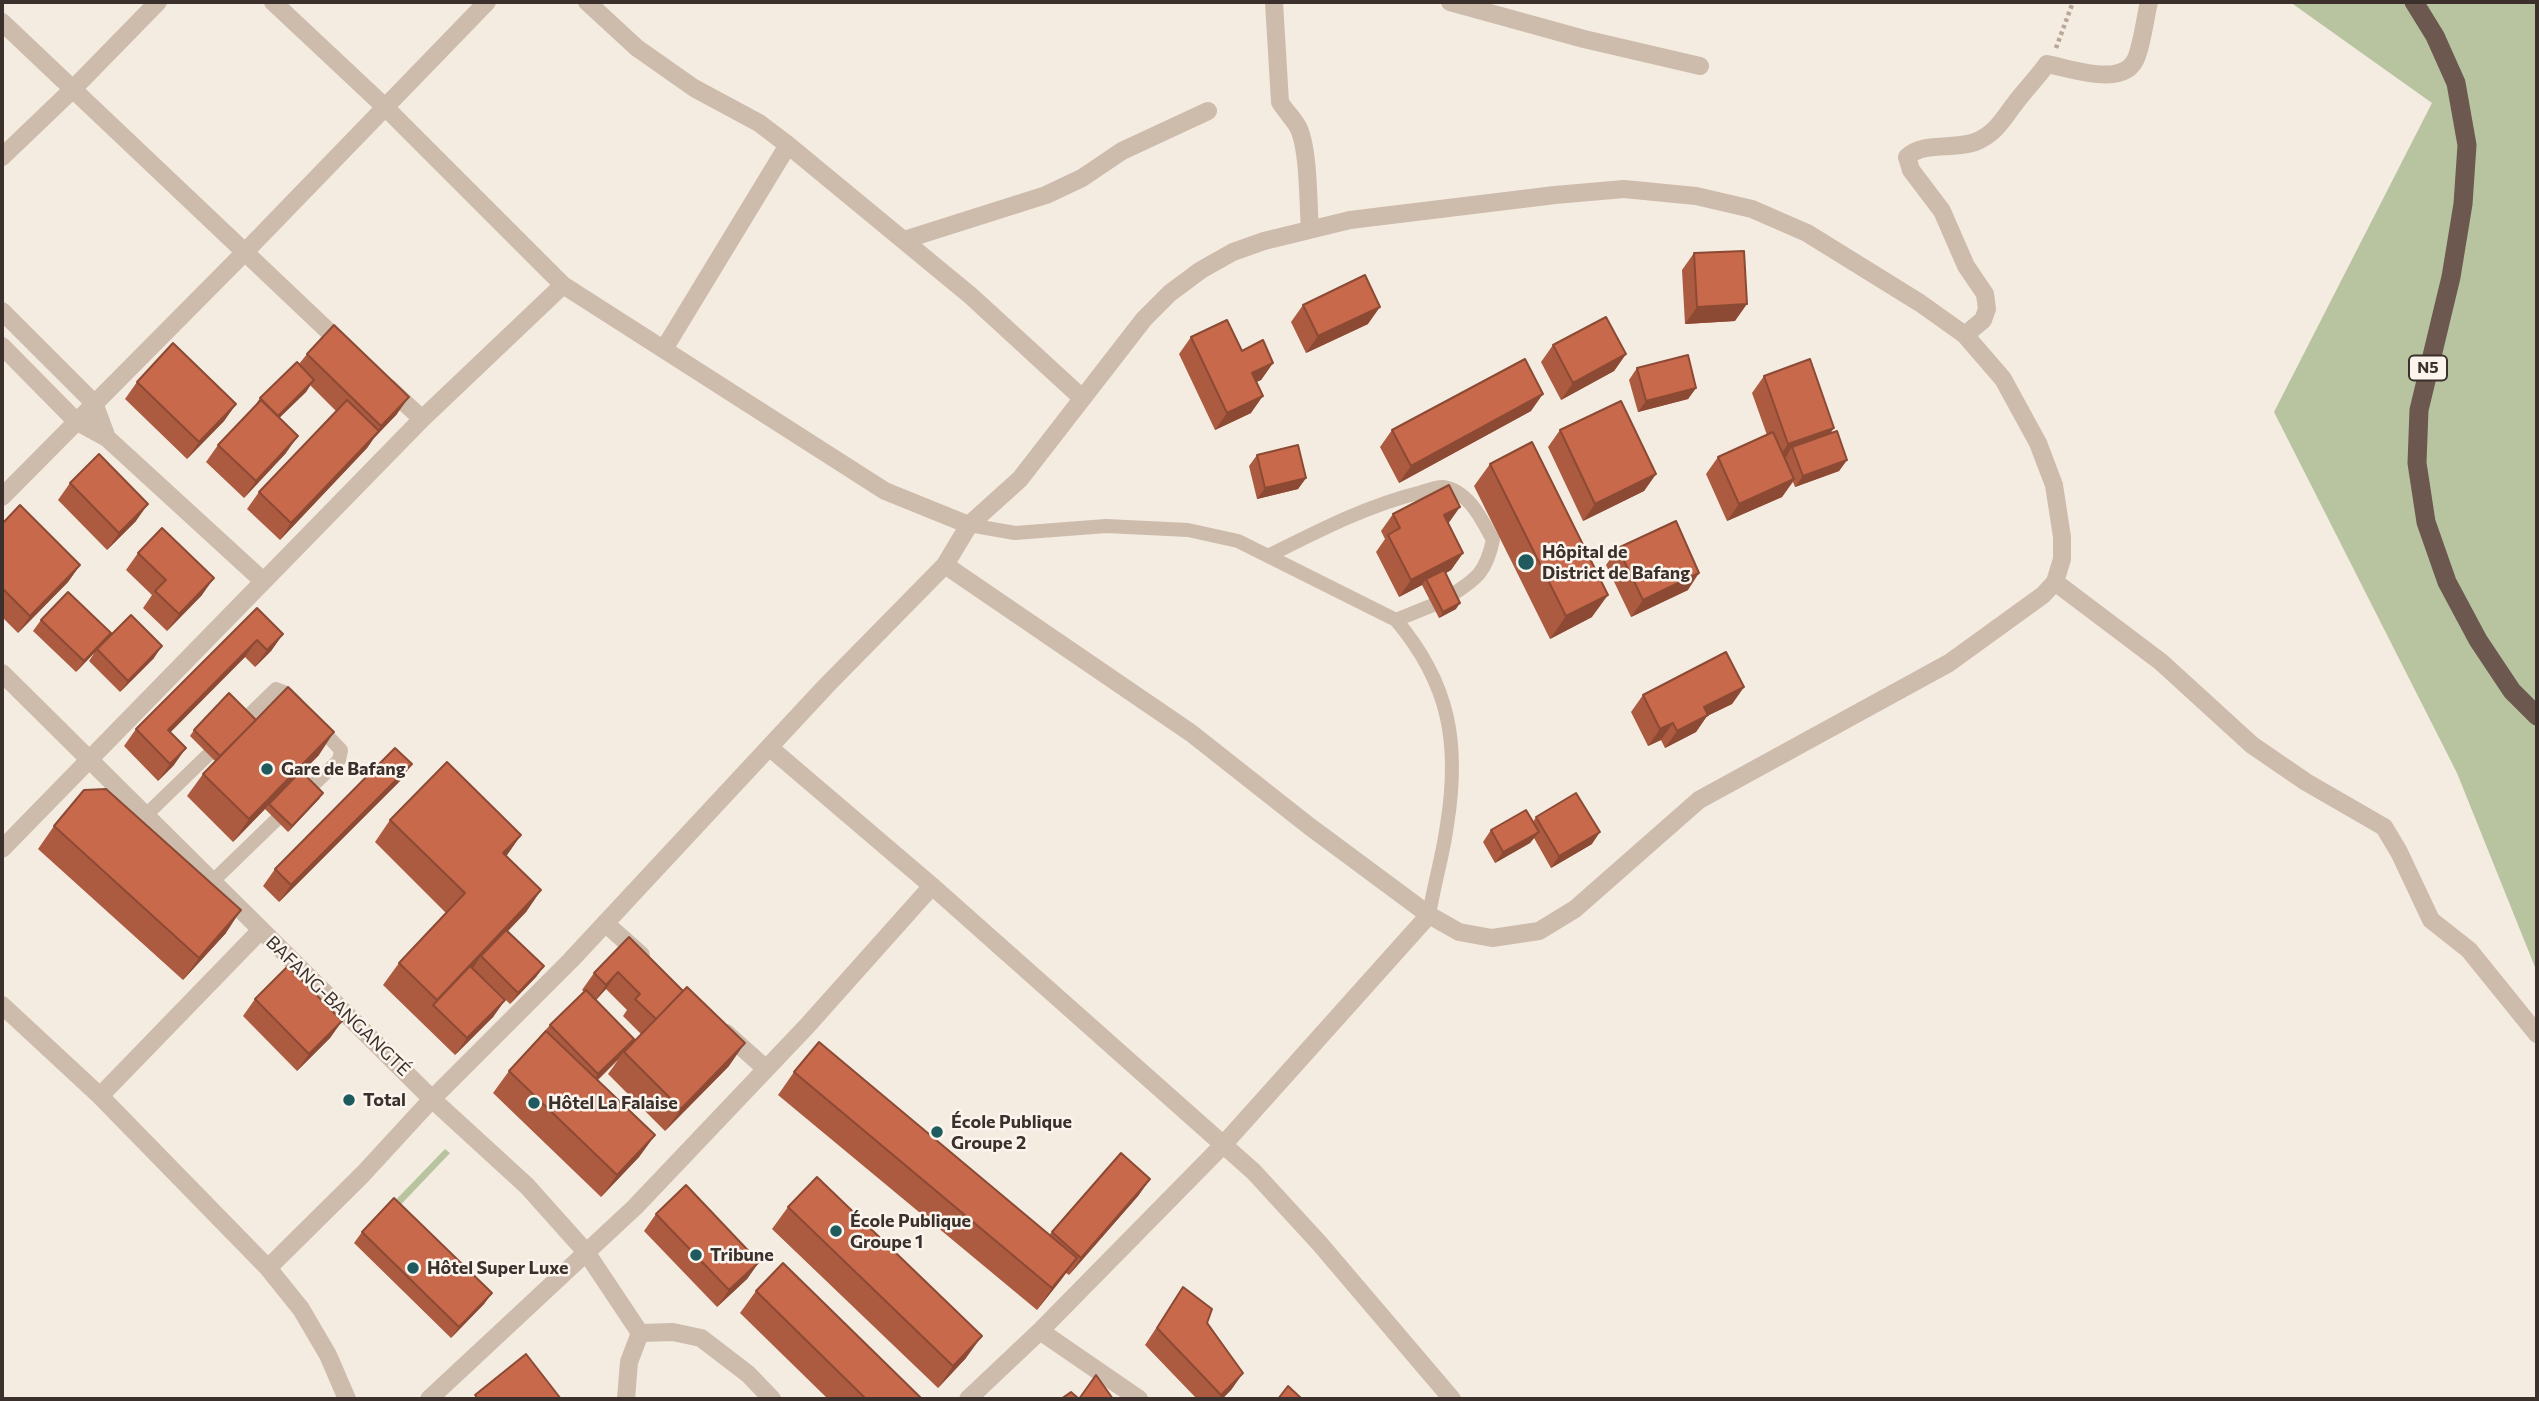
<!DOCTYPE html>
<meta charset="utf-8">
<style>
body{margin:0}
#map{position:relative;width:2539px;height:1401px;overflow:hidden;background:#f4ebe1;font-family:Commissioner,sans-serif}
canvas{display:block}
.frame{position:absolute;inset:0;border:4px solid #3b302b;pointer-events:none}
</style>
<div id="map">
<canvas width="2539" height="1401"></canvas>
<div class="frame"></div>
</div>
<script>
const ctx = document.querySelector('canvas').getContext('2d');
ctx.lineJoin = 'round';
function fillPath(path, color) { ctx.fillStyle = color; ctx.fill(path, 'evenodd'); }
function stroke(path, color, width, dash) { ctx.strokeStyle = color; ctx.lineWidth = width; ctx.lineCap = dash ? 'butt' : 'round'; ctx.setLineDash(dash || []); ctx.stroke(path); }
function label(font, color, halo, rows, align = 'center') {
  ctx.font = font + ' Commissioner,sans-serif'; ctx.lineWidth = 5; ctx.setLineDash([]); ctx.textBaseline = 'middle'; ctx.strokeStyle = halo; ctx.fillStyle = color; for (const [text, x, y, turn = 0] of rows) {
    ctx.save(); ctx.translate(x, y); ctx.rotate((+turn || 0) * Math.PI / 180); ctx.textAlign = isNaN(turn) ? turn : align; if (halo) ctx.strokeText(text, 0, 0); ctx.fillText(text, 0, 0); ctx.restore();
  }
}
const green = new Path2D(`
 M2290,2h247v970l-80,-199 -183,-361 158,-309z
 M445,1149l5,4 -59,62 -5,-5z`);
const path = new Path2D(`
 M2056,48l17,-46`);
const service = new Path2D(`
 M969,525l46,8 91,-7 82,4 50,11 158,79c54,64 64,124 51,205 -4,30 -13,59 -18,90
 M1268,556c50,-25 100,-51 154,-64 6,-2 15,-5 21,-5 26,4 39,33 50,53 -7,32 -16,39 -43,56
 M1396,620l37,-15
 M245,719l31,-30 10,4 10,10
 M309,789l30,-29 2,-10 -24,-25
 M146,815l63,-61
 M212,882l64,-62`);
const minor = new Path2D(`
 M273,2l112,105 178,178
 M587,2l50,46 57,40 65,35 29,22 183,151 111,102
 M1274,2l6,100c5,9 15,18 19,27 10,23 9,75 11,101
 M1450,2l134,37 116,27
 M2,22l343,325
 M2,157l70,-67 86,-88
 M904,240l142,-45 36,-17 40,-27 86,-40
 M2,311l92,92 13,35
 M1965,335l18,-15 4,-11 -2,-15 -19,-28 -24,-55 -31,-41 -4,-13c17,-16 47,-7 68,-15 23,-9 30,-27 45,-45 9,-11 19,-22 27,-33 26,5 79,25 90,-8 6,-17 8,-37 12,-54
 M2,346l74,75 31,17 155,142
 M664,349l124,-204
 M389,388l33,31
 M2,497l242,-244 243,-251
 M2055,582l106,80 91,83 54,37 78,45 15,25 32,68 38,30 68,84
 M769,747l163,139 322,286 66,72 132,155
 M2,849l420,-430 141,-134 322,206 84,34
 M605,923l36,32
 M2,1005l98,91 168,172 33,41 27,46 19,44
 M726,1033l39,35
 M100,1096l160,-165
 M268,1268l95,-94 69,-75 139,-139 256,-275 118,-120 24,-40 51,-46 124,-160 26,-26 31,-23 32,-18 31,-11 86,-21 205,-25 69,-6 72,7 56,13 55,24 113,70 45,32 38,44 35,64 16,42 8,52v22l-7,23 -12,13 -94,68 -250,137 -124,109 -36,22 -47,7 -33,-6 -30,-17 -120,-89 -118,-93 -246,-168
 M1040,1331l99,68
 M640,1333l33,-1 28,6 47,36 24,25
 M429,1399l206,-192 172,-181 125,-140
 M968,1399l72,-68 183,-186 206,-230`);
const tertiary = new Path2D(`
 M2,673l430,426 95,87 59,66 54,81 -11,29 -3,37`);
const trunk = new Path2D(`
 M2414,2l21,34 21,47 11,62 -4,59 -12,73 -32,133 -2,53 9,59 21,60 31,58 34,51 25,25`);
const wall = new Path2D(`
 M1694,253l41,68 -50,3 -3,-54z
 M1303,305l65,19 -62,29 -15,-31z
 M1191,337l51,14 31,12 -12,17 -5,2 -5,31 -36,17 -36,-76z
 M1553,345l73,9 -12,17 -53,29 -20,-38z
 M307,354l90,60 -23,24 -7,10 -87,92 -33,-31 12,-17 77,-81 -26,-26 -4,7 -27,26 7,35 -42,45 -38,-36 12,-17 35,-36 7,-11 39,-34z
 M1637,368l59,20 -8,11 -50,13 -9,-32z
 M1764,376l70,52 -4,5 17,27 -8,11 -44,16 -2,-5 -11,15 -55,24 -21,-47 12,-17 49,-22 -15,-42z
 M137,382l99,22 -12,17 -37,38 -62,-60z
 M1531,411l-132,72 -19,-36 12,-17z
 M1560,430l96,44 -12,17 -61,30 -35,-74z
 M1257,455l49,23 -8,11 -41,10 -8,-33z
 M1490,464l102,153 -42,22 -76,-153z
 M70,483l66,38 -29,29 -49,-50z
 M1393,514l55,9 15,30 -12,17 -5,3 10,36 -17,9 -17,-33 -23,12 -23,-45 9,-13 -4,-8z
 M2,524l78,41 -12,17 -50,51 -16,-16z
 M1618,548l70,42 -57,27 -25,-52z
 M138,553l64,42 -35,36 -24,-23 9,-13 -26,-25z
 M257,608l26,26 -12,17 -16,16 -10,-10 -75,75 4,33 -16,16 -34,-35 12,-17z
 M41,620l70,13 -8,10 51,15 -34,34 -31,-31 6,-9 -19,20 -43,-41z
 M1744,687l-12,17 -25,12 -11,16 -31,16 -4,-8 -13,6 -17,-34 12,-17z
 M256,720l63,35 -17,17 21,21 -4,6 -31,33 -23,-23 -32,33 -46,-46 16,-22 12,-13 -25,-25 4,-6z
 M400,781l-121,121 -16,-16 12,-17z
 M1536,817l56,27 -41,24 -17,-30 -4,5 -35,20 -12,-21 8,-12 42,-8z
 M390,820l131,15 -15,21 35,34 -15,22 -18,19 36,35 -8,11 -26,27 -37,-36 32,32 -12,17 -38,38 -72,-70 16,-22 47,-50 -71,-71z
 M54,826l172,107 -43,47 -145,-131z
 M629,937l100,129 -64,65 -57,-57 10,-14 -20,20 57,55 -16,22 -38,40 -108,-104 16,-22 41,-46 34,-33 -2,-2 12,-17zM606,989l21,21 -4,6 18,18 -13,14 -32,-48z
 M255,999l87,22 -12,17 -33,33 -54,-55z
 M794,1072l255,163 3,-3 98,-53 -12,17 -69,79 -3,-2 -29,37 -259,-215z
 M788,1207l178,151 -28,30 -166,-159z
 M656,1214l103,48 -12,17 -30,28 -73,-76z
 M362,1232l130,61 -8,11 -33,34 -97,-95z
 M1183,1287l60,86 -12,17 -9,9h-25l-52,-54z
 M756,1291l164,108h-92l-88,-86z`);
const shadedWall = new Path2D(`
 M1747,304l-12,17 -50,3 12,-17z
 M1380,307l-12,17 -62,29 12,-17z
 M1626,354l-12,17 -53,29 12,-17z
 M1273,363l-12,17 -21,10 12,-17z
 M314,380l-8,12 -36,35 8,-11z
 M1696,388l-8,11 -50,13 8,-11z
 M1543,394l-12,17 -132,72 12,-17z
 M1263,396l-12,17 -36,17 12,-17z
 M409,397l-12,17 -23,24 -7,10 -87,92 11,-17 83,-87 7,-10z
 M236,404l-12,17 -37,38 12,-17z
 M1834,428l-12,17 -30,2 -7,12 -9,3 12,-18z
 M298,436l-12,17 -42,45 12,-17z
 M1847,460l-8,11 -44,16 8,-11z
 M1656,474l-12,17 -61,30 12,-17z
 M1306,478l-8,11 -41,10 8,-11z
 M1794,479l-12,18 -55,24 12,-17z
 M148,504l-12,17 -29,29 12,-17z
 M1460,507l-12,17 -4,-9z
 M1463,553l-12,17 -23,13 -2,-4 -4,6 -23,12 12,-17z
 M80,565l-12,17 -50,51 12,-17z
 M1699,573l-11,17 -57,27 12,-17z
 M214,578l-12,17 -35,36 12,-17z
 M1608,595l-16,22 -42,22 16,-23z
 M1460,603l-4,6 -17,9 4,-6z
 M111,633l-8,11 -27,28 8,-11z
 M283,634l-12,17 -16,16 12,-17z
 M257,640l-12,17 -89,90 12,-17z
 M162,646l-8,12 -34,34 8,-11z
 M1744,687l-12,17 -25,12 -11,16 -31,16 12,-17 27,-24z
 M1673,723l-12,17 -13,6 12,-17z
 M334,732l-15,23 -49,49h-1l-4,5 -32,33 16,-23z
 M186,748l-12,17 -16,16 12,-17z
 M412,764l-12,17 -121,121 12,-17z
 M323,793l-4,6 -31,33 4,-6z
 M1539,832l-9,11 -35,20 8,-11z
 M1600,832l-8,12 -41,24 8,-12z
 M521,835l-16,23 -2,-5z
 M541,890l-15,22 -44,46 -1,-2 -8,12 -40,37 4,-5z
 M241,910l-15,23 -43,47 16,-22z
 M544,966l-8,11 -26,27 8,-11z
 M618,972l-12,17 -12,13 12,-17z
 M505,1000l-12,17 -38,38 12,-17z
 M342,1021l-12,17 -33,33 12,-17z
 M634,1039l-16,20 -32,32 12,-17z
 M745,1043l-16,23 -64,65 16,-22z
 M655,1135l-16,22 -38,40 16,-22z
 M1150,1179l-12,17 -69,79 12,-17z
 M1077,1258l-16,22 -24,30 15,-22z
 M759,1262l-12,17 -30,28 12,-17z
 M492,1293l-8,11 -33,34 8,-11z
 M982,1336l-16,22 -28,30 15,-22z
 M1243,1373l-12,17 -9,9h-4z`);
const building = new Path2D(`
 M1744,251l3,53 -50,3 -3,-54z
 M1365,275l15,32 -62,29 -15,-31z
 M1606,317l20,37 -53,29 -20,-38z
 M1227,320l15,31 21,-11 10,23 -21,10 11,23 -36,17 -36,-76z
 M334,325l75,72 -28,29 -74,-72z
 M173,343l63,61 -37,38 -62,-60z
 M1688,355l8,33 -50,13 -9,-33z
 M1525,359l18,35 -132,72 -19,-36z
 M1810,359l24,69 -46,16 -24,-68z
 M297,362l17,18 -36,36 -18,-18z
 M261,400l37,36 -42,45 -38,-36z
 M347,400l32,31 -88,92 -32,-31z
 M1621,401l35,73 -61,30 -35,-74z
 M1837,431l10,29 -44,16 -11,-29z
 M1773,432l21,47 -55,25 -21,-47z
 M1532,442l76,153 -42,21 -76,-152z
 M1298,445l8,33 -41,10 -8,-33z
 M99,454l49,50 -29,29 -49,-50z
 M1449,485l11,22 -16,8 19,38 -52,27 -23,-45 12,-7 -7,-14z
 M20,505l60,60 -50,51 -28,-28v-64z
 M1676,521l23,52 -56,27 -25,-52z
 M162,528l52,50 -35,36 -24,-23 11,-11 -28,-27z
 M1444,570l16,33 -17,9 -17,-33z
 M68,592l43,41 -27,28 -43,-41z
 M257,608l26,26 -16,16 -10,-10 -89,90 18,18 -16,16 -34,-35z
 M131,615l31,31 -34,35 -31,-32z
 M1726,652l18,35 -40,20 4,8 -31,16 -4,-8 -13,6 -17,-34z
 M288,687l46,45 -85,87 -46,-45z
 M229,693l27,27 -36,36 -26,-26z
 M395,748l17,16 -121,121 -16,-16z
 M447,762l74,73 -18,18 38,37 -104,110 -38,-37 66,-70 -75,-73z
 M301,771l22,22 -31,33 -23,-22z
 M106,789l135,121 -42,48 -145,-132 30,-36z
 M1576,793l24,39 -41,24 -23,-39z
 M1526,810l13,22 -36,20 -12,-22z
 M506,930l38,36 -26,27 -37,-37z
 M629,937l54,54 -27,28 -21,-20 5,-5 -22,-22 -12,13 -12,-12z
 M288,966l54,55 -33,33 -54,-55z
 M470,966l35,34 -38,38 -34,-33z
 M687,987l58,56 -64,66 -57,-57z
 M586,990l48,49 -36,35 -48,-49z
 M546,1031l109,104 -38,40 -108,-104z
 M819,1042l258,216 -25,30 -258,-216z
 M1121,1153l29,26 -69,79 -29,-26z
 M817,1177l165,159 -29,30 -165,-159z
 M686,1185l73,77 -30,28 -73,-76z
 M394,1198l98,95 -33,34 -97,-95z
 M783,1263l138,135 -1,1h-54l-110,-108z
 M1183,1287l29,22 -5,14 36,50 -22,22 -64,-67z
 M526,1354l35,45h-83l-3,-4z
 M1096,1375l17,24h-34z
 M1288,1386l14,13h-24z
 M1071,1392l8,7h-18z`);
const markers = [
 [1526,562,9,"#1f5a5e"],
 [267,769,7,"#1f5a5e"],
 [349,1100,7,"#1f5a5e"],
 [534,1103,7,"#1f5a5e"],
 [937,1132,7,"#1f5a5e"],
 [836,1231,7,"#1f5a5e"],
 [696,1255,7,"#1f5a5e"],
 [413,1268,7,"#1f5a5e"]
];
const shields = [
 [2428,368,38]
];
const shieldNames = [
 ["N5",2428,368]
];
const poiNames = [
 ["Hôpital de",1542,552],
 ["District de Bafang",1542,573],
 ["Gare de Bafang",281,769],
 ["Total",363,1100],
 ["Hôtel La Falaise",548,1103],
 ["École Publique",951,1122],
 ["Groupe 2",951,1143],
 ["École Publique",850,1221],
 ["Groupe 1",850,1242],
 ["Tribune",710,1255],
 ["Hôtel Super Luxe",427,1268]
];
const streetNames = [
 ["BAFANG-BANGANGTÉ",338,1006,44]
];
fillPath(green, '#b8c4a0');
stroke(path, '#b9a596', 4.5, [3.5, 3.5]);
stroke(service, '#cdbbac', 14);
stroke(minor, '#cdbbac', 18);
stroke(tertiary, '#cdbbac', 18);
stroke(trunk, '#6c584f', 19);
fillPath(wall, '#ac5a40');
fillPath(shadedWall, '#8c4a34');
fillPath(building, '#c8694b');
stroke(building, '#8c4a34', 2);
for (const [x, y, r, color] of markers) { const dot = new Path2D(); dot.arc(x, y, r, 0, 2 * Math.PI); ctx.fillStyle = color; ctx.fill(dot); stroke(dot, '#fbf5ee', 2.5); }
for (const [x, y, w] of shields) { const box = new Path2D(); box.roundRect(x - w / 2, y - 12.5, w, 25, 5); ctx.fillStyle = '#fbf5ee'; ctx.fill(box); stroke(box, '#3b302b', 2); }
label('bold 16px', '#3b302b', null, shieldNames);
label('bold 18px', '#3b302b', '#fbf5ee', poiNames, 'left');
label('18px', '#3b302b', '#fbf5ee', streetNames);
</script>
